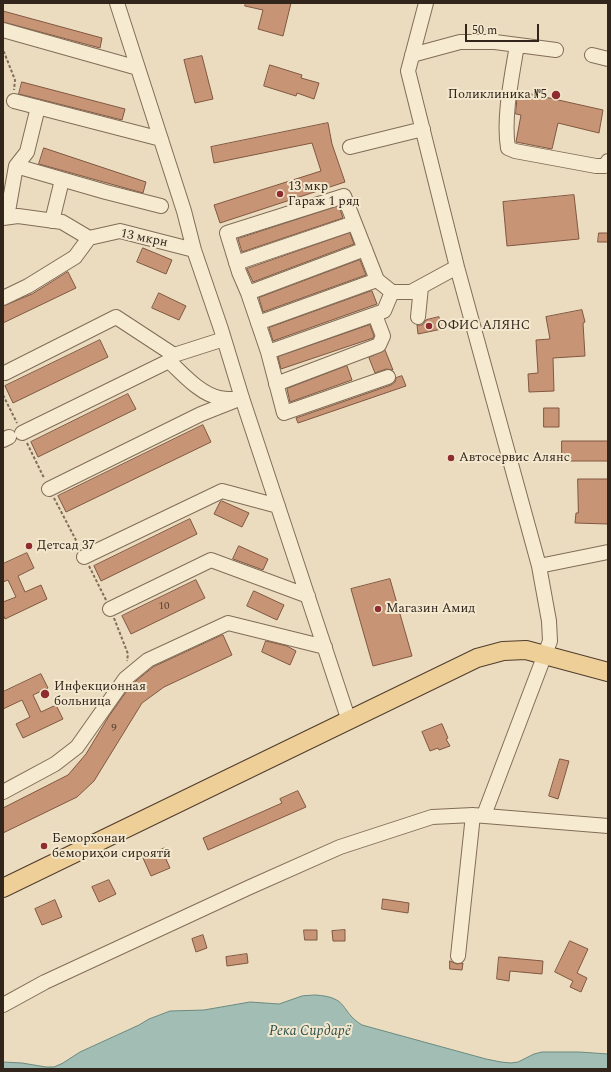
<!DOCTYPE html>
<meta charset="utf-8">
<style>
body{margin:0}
#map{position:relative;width:611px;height:1072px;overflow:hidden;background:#ebdcbf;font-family:Spectral,serif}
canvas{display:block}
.frame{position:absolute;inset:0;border:4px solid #32261c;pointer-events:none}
.scale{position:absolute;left:465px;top:24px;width:74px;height:18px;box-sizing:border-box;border:2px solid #32261c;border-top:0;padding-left:5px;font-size:12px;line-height:14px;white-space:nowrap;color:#32261c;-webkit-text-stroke:3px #f3e7ce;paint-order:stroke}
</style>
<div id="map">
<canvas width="611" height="1072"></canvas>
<div class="frame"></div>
<div class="scale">50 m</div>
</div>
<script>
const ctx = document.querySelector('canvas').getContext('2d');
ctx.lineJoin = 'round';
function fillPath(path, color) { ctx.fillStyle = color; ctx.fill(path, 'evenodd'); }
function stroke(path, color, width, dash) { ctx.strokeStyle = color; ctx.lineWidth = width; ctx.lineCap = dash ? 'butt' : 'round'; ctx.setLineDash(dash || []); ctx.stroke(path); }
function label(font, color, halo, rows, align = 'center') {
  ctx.font = font + ' Spectral,serif'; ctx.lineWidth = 4; ctx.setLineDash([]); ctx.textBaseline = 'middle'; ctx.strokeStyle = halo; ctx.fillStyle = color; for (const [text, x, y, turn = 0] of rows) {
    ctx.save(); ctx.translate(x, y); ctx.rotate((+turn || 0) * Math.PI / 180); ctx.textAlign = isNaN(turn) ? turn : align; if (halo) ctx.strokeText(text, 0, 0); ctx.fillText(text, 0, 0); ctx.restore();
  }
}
const water = new Path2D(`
 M315,995c35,2 24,16 47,30l124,34 15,3 10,1 7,-1 16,-8 8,-2h37l29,2v15h-605v-7l19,1 24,4h8l9,-4 17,-11 59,-27 10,-6 21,-8 34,-1 46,-8 29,2 23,-8z`);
const building = new Path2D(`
 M246,3h45l-8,33 -25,-7 5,-19 -18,-4z
 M3,11l99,27 -2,10 -97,-26z
 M202,56l11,43 -18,4 -11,-43z
 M270,65l32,10 -1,3 18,5 -5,16 -17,-6 -1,3 -32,-10z
 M22,82l103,27 -3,11 -103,-26z
 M518,91l85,19 -4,23 -41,-10 -6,26 -36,-7 5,-27 -5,-1z
 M328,123l4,21 13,38 -125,41 -6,-18 107,-34 -9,-28 -98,20 -3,-16z
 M44,148l102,34 -3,11 -104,-29z
 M574,195l5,44 -72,7 -4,-44z
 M339,206l4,12 -101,34 -4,-13z
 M350,233l4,11 -101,38 -6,-13z
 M599,233h9v9h-10z
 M143,248l29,12 -6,14 -29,-12z
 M360,260l6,15 -103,37 -4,-14z
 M68,272l8,16 -73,35v-17l29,-12z
 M372,291l5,13 -104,37 -4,-13z
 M159,293l27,13 -7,14 -27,-12z
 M582,310l3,12 -2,1 2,33 -32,2 1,33 -25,1 -1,-18 10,-1 -2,-33 14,-1 -4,-22z
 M439,317l3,12 -24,5 -1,-9h5l4,-5z
 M370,325l4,11 -1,2 -92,31 -3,-12z
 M100,340l8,17 -95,46 -8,-17z
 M385,350l8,20 -7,-1 -11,4 -6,-15z
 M347,366l5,14 -62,22 -3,-13z
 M402,376l4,10 -108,37 -2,-5 95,-33 4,-3 1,-4z
 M128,394l8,15 -98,48 -7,-15z
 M544,408h15v19h-15z
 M203,425l8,17 -145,70 -8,-16z
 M562,441h46v20h-46z
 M578,479h30v45l-33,-1 1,-10h2z
 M222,501l27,12 -7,14 -28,-13 6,-12z
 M190,519l7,15 -96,47 -7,-15z
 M239,546l29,13 -5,11 -30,-11z
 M27,553l7,15 -16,8 7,16 16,-7 6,14 -42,20 -2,-5v-12l13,-5 -8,-17 -5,2v-18z
 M390,579l22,77 -39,10 -22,-77z
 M196,580l9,18 -74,36 -9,-18z
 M254,591l30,14 -7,15 -30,-14z
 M223,635l9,20 -68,32 -22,16 -48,78 -17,16 -74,36v-25l65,-33 18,-21 23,-38 22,-31 22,-18z
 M266,641l21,5 9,5 -6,14 -28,-13z
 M41,674l7,14 -15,7 8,17 15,-7 7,14 -40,19 -7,-14 14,-7 -8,-17 -19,9v-17z
 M442,724l6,14 -2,1 4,7 -11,4 -1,-2 -8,3 -8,-19z
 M560,759l9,2 -11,38 -9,-3z
 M298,791l8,16 -98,43 -5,-12 79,-35 -2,-4z
 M165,848l4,10 -3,1 4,9 -19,8 -8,-18z
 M109,880l7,14 -17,8 -7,-15z
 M383,899l26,4 -1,10 -26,-4z
 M55,900l7,17 -20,8 -7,-16z
 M304,930h13v10h-12z
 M345,930v11h-12l-1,-10z
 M203,935l4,13 -11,4 -4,-13z
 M570,941l18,8 -11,24 10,5 -6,14 -11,-5 3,-6 -18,-9z
 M247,954l1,9 -21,3 -1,-9z
 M499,957l44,4 -1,13 -32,-3 -1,10 -12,-2z
 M450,961l7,3 6,-1 -1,7 -12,-1z`);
const path = new Path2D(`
 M3,52h1l11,28 -1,10
 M3,395l14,28
 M27,443l17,35
 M54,498l25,48
 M89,566l17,34
 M114,618l14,36 -1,7`);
const minor = new Path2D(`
 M117,3l67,208 10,39 27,79 21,69 107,323
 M426,3l-18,68 49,196 82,299 10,55 1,20 -66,174
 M3,30l135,38
 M517,45c-5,31 -14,72 -9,103l7,3 81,15h9l3,-5
 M412,55l48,-13h35l61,8
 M592,55l16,4
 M14,101l147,38
 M350,147l73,-18
 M16,166l11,-14 11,-45 -9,-2
 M7,217l9,-51 90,26 55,14
 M3,218l15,-2 44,6 27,16 31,-7 74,19
 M52,221l10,-41
 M236,263l118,-40
 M377,280l-33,-84 -117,37 12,39 9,21 20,59 16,61 104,-36
 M248,293l117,-44
 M3,298l25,-12 47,-29 14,-19
 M418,317l3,-30
 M258,323l119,-43 15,12h19l46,-25
 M268,352l116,-41 8,-19
 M5,373l111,-56 58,38 50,-16
 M276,384l103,-39 4,-9 -8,-21
 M22,433l147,-72c14,13 31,33 51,37 7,2 15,1 22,0
 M3,440l6,-3
 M49,489l152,-75 33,-13
 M84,557l138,-66 56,15
 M539,566l69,-14
 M110,609l101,-49 97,36
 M3,792l52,-28 22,-17 48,-68 23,-19 80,-37 97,24
 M458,956l15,-141
 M3,1005l42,-23 205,-95 90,-40 92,-30 41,-2 135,11`);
const major = new Path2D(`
 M3,888l474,-230 26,-7 23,-1 82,22`);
const markers = [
 [556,95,5,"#8e2c30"],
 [280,194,4,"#8e2c30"],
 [429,326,4,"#8e2c30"],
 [451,458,4,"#8e2c30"],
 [29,546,4,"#8e2c30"],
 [378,609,4,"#8e2c30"],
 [45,694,5,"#8e2c30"],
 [44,846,4,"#8e2c30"]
];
const numberNames = [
 ["10",164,607],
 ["9",114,729]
];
const poiNames = [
 ["Поликлиника №5",547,95,"right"],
 ["13 мкр",288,187],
 ["Гараж 1 ряд",288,202],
 ["ОФИС АЛЯНС",437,326],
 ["Автосервис Алянс",459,458],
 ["Детсад 37",37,546],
 ["Магазин Амид",386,609],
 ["Инфекционная",54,687],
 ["больница",54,702],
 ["Беморхонаи",52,839],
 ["бемориҳои сироятӣ",52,854]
];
const streetNames = [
 ["13 мкрн",144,239,12]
];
const waterNames = [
 ["Река Сирдарё",310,1032]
];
fillPath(water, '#a2bdb4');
stroke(water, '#6a8a80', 1);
fillPath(building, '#c79576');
stroke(building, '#805740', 1);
stroke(minor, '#826d58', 16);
stroke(major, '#503c2d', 20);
stroke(path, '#826d58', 2, [3, 2]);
stroke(minor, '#f6ead1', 14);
stroke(major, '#edcf97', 18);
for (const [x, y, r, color] of markers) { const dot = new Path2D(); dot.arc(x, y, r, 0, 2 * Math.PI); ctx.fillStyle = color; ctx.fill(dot); stroke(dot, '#f3e7ce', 1.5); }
label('11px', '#574232', null, numberNames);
label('13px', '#32261c', '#f3e7ce', poiNames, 'left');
label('13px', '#32261c', '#f3e7ce', streetNames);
label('italic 14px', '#2c514e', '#f3e7ce', waterNames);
</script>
